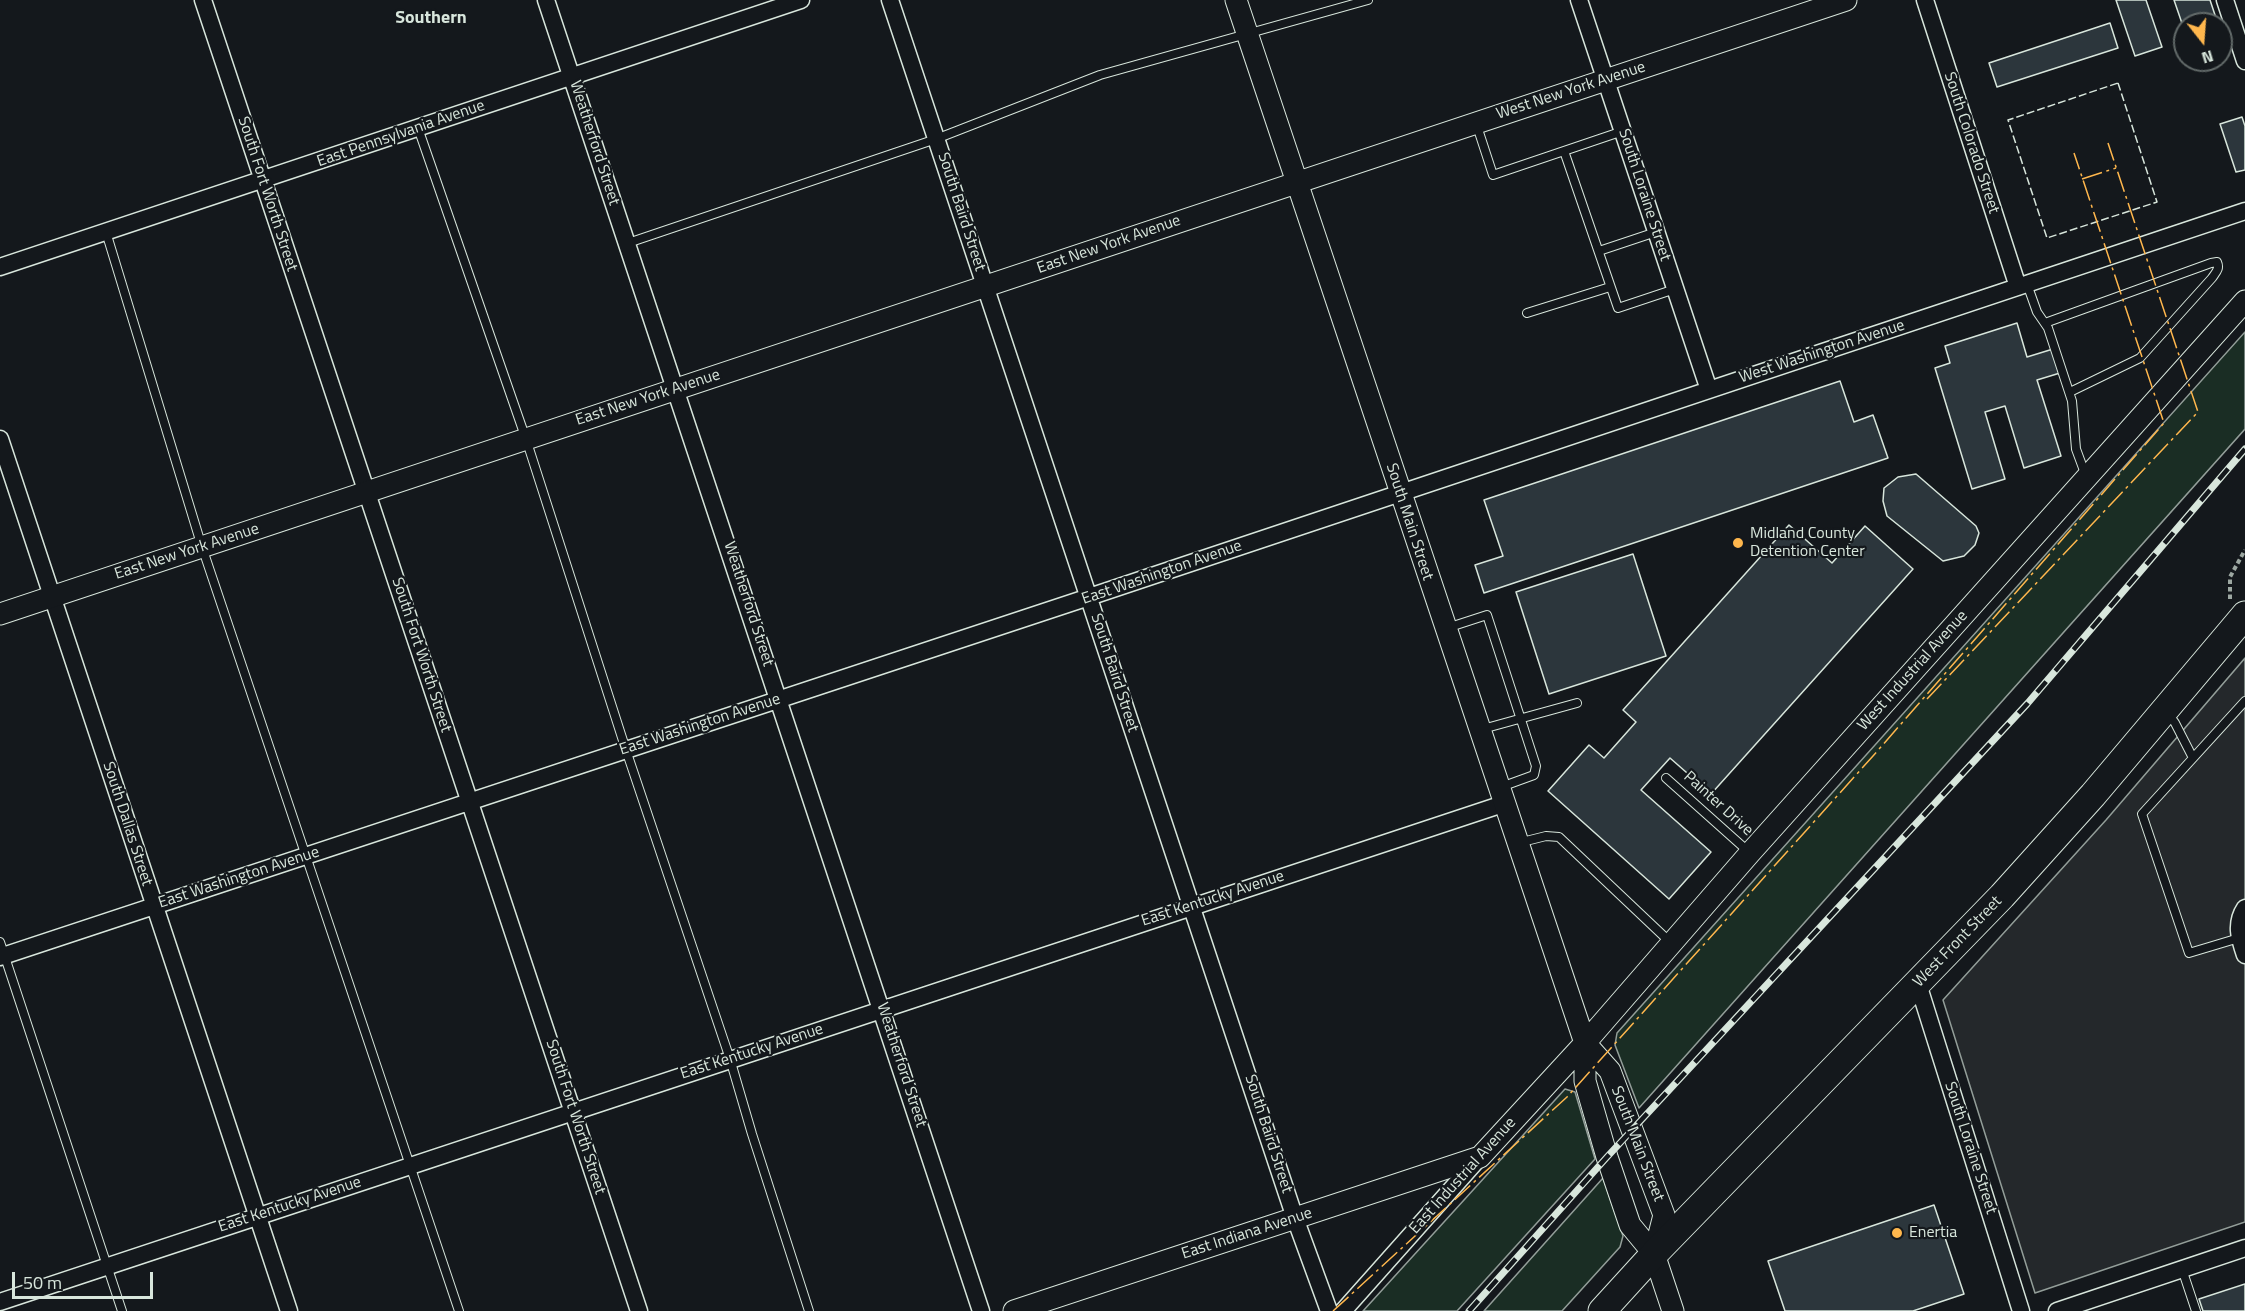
<!DOCTYPE html>
<style>
body{margin:0}
#map{position:relative;width:2245px;height:1311px;overflow:hidden;background:#14181c;font-family:"Titillium Web",sans-serif}
canvas{display:block}
.north{position:absolute;left:2173px;top:12px;width:60px;height:60px;box-sizing:border-box;background:#14181c;border:2px solid #626a69;border-radius:50%;rotate:163deg;font-size:16px;font-weight:700;line-height:24px;text-align:center;color:#d8e6dc}
.north::after{content:'';display:block;margin:auto;width:21px;height:27px;background:#ffb74d;clip-path:polygon(50% 0,100% 100%,50% 72%,0 100%)}
.scale{position:absolute;left:12px;top:1272px;width:141px;height:27px;box-sizing:border-box;border:3px solid #d8e6dc;border-top:0;padding-left:8px;font-size:18px;line-height:21px;white-space:nowrap;color:#d8e6dc;-webkit-text-stroke:4px #14181c;paint-order:stroke}
</style>
<div id="map">
<canvas width="2245" height="1311"></canvas>
<div class="north">N</div>
<div class="scale">50 m</div>
</div>
<script>
const ctx = document.querySelector('canvas').getContext('2d');
ctx.lineJoin = 'round';
function fillPath(path, color) { ctx.fillStyle = color; ctx.fill(path, 'evenodd'); }
function stroke(path, color, width, dash) { ctx.strokeStyle = color; ctx.lineWidth = width; ctx.lineCap = dash ? 'butt' : 'round'; ctx.setLineDash(dash || []); ctx.stroke(path); }
function label(font, color, halo, rows, align = 'center') {
  ctx.font = font + ' "Titillium Web",sans-serif'; ctx.lineWidth = 4.5; ctx.setLineDash([]); ctx.textBaseline = 'middle'; ctx.strokeStyle = halo; ctx.fillStyle = color; for (const [text, x, y, turn = 0] of rows) {
    ctx.save(); ctx.translate(x, y); ctx.rotate((+turn || 0) * Math.PI / 180); ctx.textAlign = isNaN(turn) ? turn : align; if (halo) ctx.strokeText(text, 0, 0); ctx.fillText(text, 0, 0); ctx.restore();
  }
}
const green = new Path2D(`
 M2245,332v97l-606,679 -24,-63 2,-12z
 M1565,1089l10,3 20,67 -138,152h-94z
 M1603,1178l20,58 -3,11 -58,64h-78z`);
const parking = new Path2D(`
 M2245,658v564l-210,71 -92,-293 163,-180z`);
const building = new Path2D(`
 M2116,0h30l16,47 -27,9z
 M2174,0h36l8,24h-33v8z
 M2110,23l8,25 -121,39 -8,-24z
 M2242,117l3,9v44l-9,2 -16,-48z
 M2017,323l10,34 26,-8 7,24 -23,7 24,76 -37,12 -19,-62 -20,6 20,67 -33,10 -37,-121 15,-5 -5,-17z
 M1840,381l14,41 19,-7 15,43 -404,135 -9,-28 28,-9 -19,-56z
 M1916,474l60,52 3,7 -4,12 -11,11 -21,5 -56,-45 -4,-15 1,-13 14,-11z
 M1789,525l43,38 33,-37 48,43 -202,225 -41,-36 -29,32 70,62 -42,47 -121,-108 41,-46 15,13 32,-36 -13,-12z
 M1633,554l33,102 -117,38 -33,-102z
 M1934,1205l30,89 -51,17h-128l-17,-50z
 M2245,1284v27h-42l-4,-12z`);
const path = new Path2D(`
 M2230,599v-22l15,-27`);
const service = new Path2D(`
 M1476,123l17,52 130,-44
 M418,128l108,311 100,311 104,309 22,75 57,177
 M1564,151l54,157 57,-19
 M106,232l96,315 257,764
 M628,243l308,-104 164,-64 268,-75
 M1599,251l57,-19
 M2027,284l10,28 11,16 24,73 4,48 10,27
 M1527,313l83,-26
 M2045,323l166,-60 6,-1c3,7 -1,10 -5,16l-72,80 -70,34
 M1447,628l40,-13 49,151 -2,9 -33,12
 M2167,712l8,11 18,35
 M1479,730l98,-27
 M1666,778l84,75
 M1518,843l28,-7 13,1 112,106
 M2239,938l-50,15 -47,-139 103,-113
 M0,942l122,369
 M2182,1269l14,42`);
const minor = new Path2D(`
 M203,0l436,1311
 M546,0l435,1311
 M890,0l405,1218 34,93
 M1579,0l130,390
 M1925,0l93,287
 M2225,0l20,61
 M0,267l801,-267
 M0,439l289,872
 M2245,908c-10,15 -6,30 0,47
 M0,957l1089,-360 1156,-386
 M1918,984l103,327
 M0,1302l1503,-498
 M1343,1311l137,-154
 M2057,1311l188,-63`);
const tertiary = new Path2D(`
 M1236,0l349,1043v38l22,76 23,68 24,29 19,57
 M0,614l1846,-614
 M1585,1043l25,28 54,144 -10,39
 M1014,1311l466,-154 105,-114 165,-190 495,-552`);
const primary = new Path2D(`
 M1602,1311l52,-57 348,-358 91,-101 152,-180`);
const rail = new Path2D(`
 M1469,1311l138,-154 420,-453 218,-255`);
const fence = new Path2D(`
 M2118,83l39,119 -110,36 -39,-118z`);
const power = new Path2D(`
 M2082,179l34,-11
 M1927,699l271,-287 -90,-269
 M1333,1311l234,-214 306,-341 291,-333 -90,-270`);
const markers = [
 [1738,543,6,"#ffb74d"],
 [1897,1233,6,"#ffb74d"]
];
const streetNames = [
 ["West New York Avenue",1571,91,-18],
 ["East Pennsylvania Avenue",401,134,-19],
 ["Weatherford Street",594,143,72],
 ["South Colorado Street",1971,143,72],
 ["South Fort Worth Street",267,194,72],
 ["South Loraine Street",1644,195,72],
 ["South Baird Street",961,212,72],
 ["East New York Avenue",1109,245,-19],
 ["West Washington Avenue",1822,352,-18],
 ["East New York Avenue",648,398,-18],
 ["South Main Street",1409,522,72],
 ["East New York Avenue",187,552,-18],
 ["East Washington Avenue",1162,573,-19],
 ["Weatherford Street",748,604,72],
 ["South Fort Worth Street",421,655,72],
 ["West Industrial Avenue",1913,671,-48],
 ["South Baird Street",1114,673,72],
 ["East Washington Avenue",700,725,-18],
 ["Painter Drive",1718,804,42],
 ["South Dallas Street",127,824,72],
 ["East Washington Avenue",239,878,-18],
 ["East Kentucky Avenue",1213,899,-18],
 ["West Front Street",1958,942,-46],
 ["East Kentucky Avenue",752,1052,-18],
 ["Weatherford Street",901,1065,72],
 ["South Fort Worth Street",575,1117,72],
 ["South Baird Street",1268,1134,72],
 ["South Main Street",1637,1144,69],
 ["South Loraine Street",1970,1148,72],
 ["East Industrial Avenue",1463,1176,-48],
 ["East Kentucky Avenue",290,1205,-18],
 ["East Indiana Avenue",1247,1234,-18]
];
const poiNames = [
 ["Midland County",1750,534],
 ["Detention Center",1750,552],
 ["Enertia",1909,1233]
];
const neighbourhoodNames = [
 ["Southern",431,19]
];
fillPath(green, '#1a2d24');
stroke(green, '#939e99', 1.5);
fillPath(parking, '#24282b');
stroke(parking, '#939e99', 1.5);
fillPath(building, '#2c363c');
stroke(building, '#d8e6dc', 1.5);
stroke(service, '#d8e6dc', 10);
stroke(minor, '#d8e6dc', 19);
stroke(tertiary, '#d8e6dc', 23);
stroke(primary, '#d8e6dc', 29);
stroke(path, '#9da8a2', 4, [4.5, 3]);
stroke(service, '#14181c', 8);
stroke(minor, '#14181c', 16);
stroke(tertiary, '#14181c', 21);
stroke(primary, '#14181c', 27);
stroke(rail, '#d8e6dc', 7);
stroke(rail, '#14181c', 4.5, [14]);
stroke(fence, '#d8e6dc', 1.5, [8, 3]);
stroke(power, '#ffb74d', 1.5, [21, 4.5, 3, 4.5]);
for (const [x, y, r, color] of markers) { const dot = new Path2D(); dot.arc(x, y, r, 0, 2 * Math.PI); ctx.fillStyle = color; ctx.fill(dot); stroke(dot, '#14181c', 2); }
label('16px', '#d8e6dc', '#14181c', streetNames);
label('16px', '#d8e6dc', '#14181c', poiNames, 'left');
label('bold 18px', '#d8e6dc', '#14181c', neighbourhoodNames);
</script>
